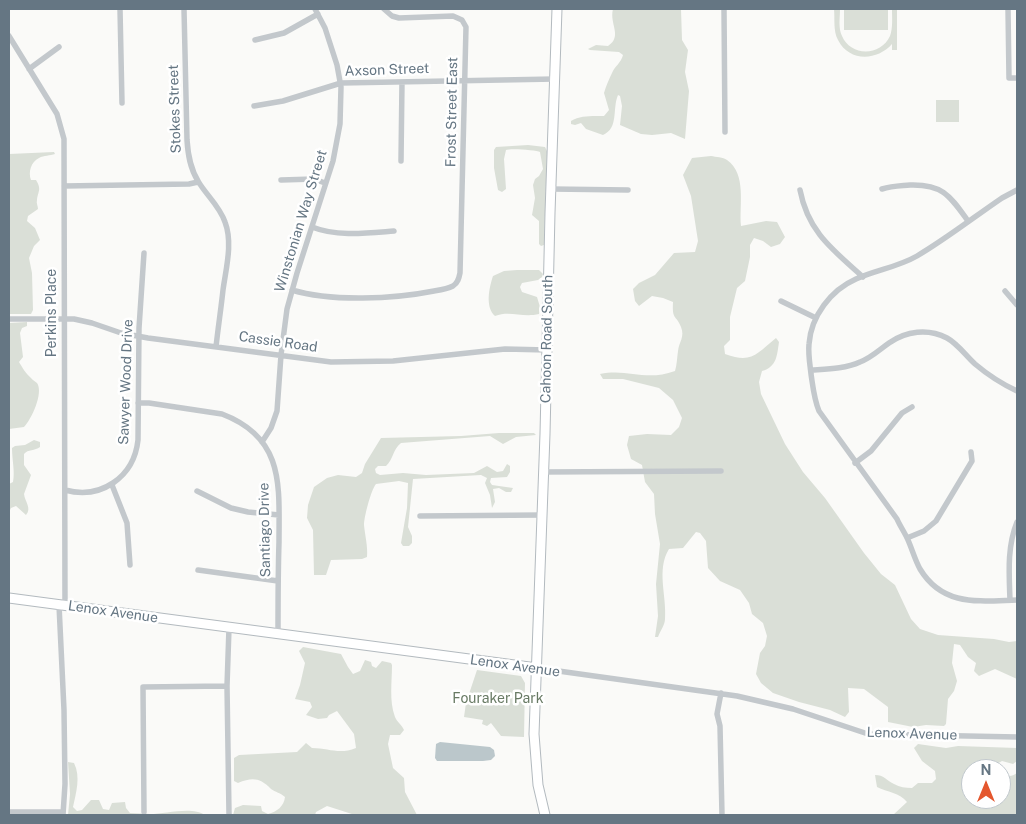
<!DOCTYPE html>
<style>
body{margin:0}
#map{position:relative;width:1026px;height:824px;overflow:hidden;background:#fafaf8;font-family:"Public Sans",sans-serif}
canvas{display:block}
.frame{position:absolute;inset:0;border:10px solid #657683;pointer-events:none}
.north{position:absolute;left:961px;top:759px;width:50px;height:50px;box-sizing:border-box;background:#fff;border:1px solid #c1c8cd;border-radius:50%;rotate:0deg;font-size:14px;font-weight:700;line-height:20px;text-align:center;color:#657683}
.north::after{content:'';display:block;margin:auto;width:18px;height:22px;background:#e4572e;clip-path:polygon(50% 0,100% 100%,50% 72%,0 100%)}
</style>
<div id="map">
<canvas width="1026" height="824"></canvas>
<div class="frame"></div>
<div class="north">N</div>
</div>
<script>
const ctx = document.querySelector('canvas').getContext('2d');
ctx.lineJoin = 'round';
function fillPath(path, color) { ctx.fillStyle = color; ctx.fill(path, 'evenodd'); }
function stroke(path, color, width, dash) { ctx.strokeStyle = color; ctx.lineWidth = width; ctx.lineCap = dash ? 'butt' : 'round'; ctx.setLineDash(dash || []); ctx.stroke(path); }
function label(font, color, halo, rows, align = 'center') {
  ctx.font = font + ' "Public Sans",sans-serif'; ctx.lineWidth = 5; ctx.setLineDash([]); ctx.textBaseline = 'middle'; ctx.strokeStyle = halo; ctx.fillStyle = color; for (const [text, x, y, turn = 0] of rows) {
    ctx.save(); ctx.translate(x, y); ctx.rotate((+turn || 0) * Math.PI / 180); ctx.textAlign = isNaN(turn) ? turn : align; if (halo) ctx.strokeText(text, 0, 0); ctx.fillText(text, 0, 0); ctx.restore();
  }
}
const green = new Path2D(`
 M613,9h68l1,31 6,10 -3,22 4,19 -4,48 -14,-6 -19,2 -11,-1 -21,-9 2,-19 -2,-10 -2,-1c-6,14 1,33 -15,40l-17,-6 -5,-6 -6,2 -4,-1v-3c10,-6 22,-5 33,-5l5,-6 -5,-17c2,-7 5,-14 8,-20 3,-7 9,-10 11,-18l-4,-3 -29,-2 -2,-1 8,-4 12,1c15,-10 1,-22 5,-37z
 M834,9h6c0,9 -2,19 2,27 9,21 39,20 48,0 3,-8 2,-18 2,-27h5v41h-5v-6c-15,17 -43,18 -54,-4 -5,-9 -3,-21 -4,-31z
 M844,9h44v21h-44z
 M936,100h23v22h-23z
 M528,145l17,2 2,4 -3,94 -3,1 -2,-2v-23l-7,-6 3,-17 -2,-13 2,-6 4,-3 4,-7 -3,-17c-3,-2 -30,-4 -34,-2l-2,9 2,30 -4,3 -4,-2 -4,-22v-18l2,-3z
 M54,152l1,2c-5,2 -11,1 -16,4 -8,4 -11,14 -8,22h5c6,10 2,11 1,20 -1,3 1,6 1,9l-10,7 -1,5 8,7 5,12 -6,6 -5,12 3,15 1,37 -2,4h-22v-160z
 M711,156c5,1 12,1 16,4 20,14 12,45 14,66l25,-5 11,1 8,15 -5,7 -9,3 -8,-6 -9,-3 -4,7v12l-5,24 -8,7 -7,29v23l-6,6 1,8c27,10 31,0 51,-16l3,4c-2,13 -2,25 -17,29l-3,11 2,12 24,50 18,28 22,26 39,55 17,21 14,11 16,34 9,10 18,6 56,4 15,3 8,-1v38l-22,-10 -16,7 -5,-5 2,-8 -8,-6 -8,-12 -6,-1 -2,19 5,18 -3,10 -6,8 -2,25 -2,2 -18,-1 -13,2 -25,-5v-15l-24,-18 -16,-1 1,24 -4,5 -15,-7 -31,-8 -26,-9 -12,-10 -5,-9 4,-21 5,-7 2,-10 -4,-13 -11,-9 -3,-11 -9,-13 -20,-9 -12,-13 -2,-27 -6,-8 -4,-1 -13,16 -14,1c-13,21 -2,47 -4,70 0,6 -5,12 -7,18h-3l3,-21 -2,-32 4,-40 -5,-30 -1,-20 -9,-12 -3,-17 -11,-6 -4,-14 2,-9 18,-2 24,1 8,-8 3,-9 -9,-18 -14,-12 -36,-9h-20l-3,-5c28,-6 45,8 75,-3 2,-7 2,-13 3,-20 1,-9 7,-14 3,-24 -5,-13 -9,-6 -8,-25l-10,-4 -11,-2 -13,10 -4,-5 -2,-12 6,-6 16,-8 19,-22 21,-1 3,-11 -7,-45 -8,-21 9,-17z
 M517,270h22l4,4 -1,3 -4,3 -16,3 -2,4 2,5 15,5 3,10 -1,7c-17,4 -29,-4 -44,2 -10,-9 -6,-28 -2,-40l11,-5z
 M27,322v4l-5,2 -2,5 3,24 -4,5c3,5 7,12 12,16 1,2 4,3 6,5 7,10 -6,37 -13,44l-15,2v-106z
 M499,433h35l2,2 -20,2 -13,7 -13,-8 -89,7c-8,6 -8,17 -15,23h-8l-3,3 1,4 4,2 23,-2 23,2 48,-2 13,-7 10,6 6,-1 4,-7 3,2v6l-3,5 -16,1 -1,4 2,3 21,3 -2,4h-5l-7,-4 -6,1 2,13 -3,6 -2,-13 -5,-12 2,-5 -6,-3 -68,4 -5,48 4,9v7l-3,3h-6l-2,-3 6,-35 1,-25 -9,-2 -23,3c-5,6 -12,33 -12,41 1,11 4,21 3,32l-5,2 -31,1 -5,15h-12l-1,-45 -6,-12 1,-13 6,-18 13,-9 11,-3 18,2 6,-4 3,-9 16,-26 80,-2z
 M34,440l6,2v5c-5,4 -12,2 -16,7v11l7,10 -7,19c1,8 8,14 2,21l-10,-9 -5,2 -2,4v-28l4,-2c2,-11 -1,-22 -1,-34l3,-2 10,-1z
 M303,647l38,7 7,13 5,7 7,-3 5,-11 6,2 1,4 4,2 6,-7 9,2 1,2c0,17 -3,36 3,52 2,5 7,8 9,13l-4,5h-10l-2,9 5,24 11,10 1,14 12,23h-62l-28,-9 -11,6 -1,3h-82l2,-7 8,-3 18,1 1,5 6,3c9,-2 16,-8 17,-17 -4,-4 -10,-5 -14,-8 -11,-11 -18,-12 -33,-6l-4,-2v-23l5,-3 58,-3 9,-9 6,5c17,0 27,7 44,0l-2,-14 -17,-23 -8,4 -2,3 -9,1 -12,-4 6,-8 -2,-5 -15,-3 5,-14 5,-22 -6,-12z
 M477,670l44,6 4,7 -1,54 -23,-1 -10,-13 -4,3 -5,-2 1,-4 -19,-3 2,-14z
 M918,744l28,4 12,-2 59,2v13l-4,3 -11,-3 -5,3 2,5h-28v30h30v-27c6,5 10,5 16,1v42h-124l14,-13c-7,-9 -20,-10 -30,-15l-2,-12c9,0 11,5 19,9 6,3 11,4 18,4l6,-5h14l4,-4 -1,-8 -13,-10 -8,-13z
 M68,762l6,1c7,14 2,30 -1,44l4,4 5,-1 9,-10h8l4,9 6,1 3,-7 13,-1 1,6 4,5c7,0 13,1 20,1 15,0 42,-8 55,1h-137l2,-21z`);
const water = new Path2D(`
 M440,742l50,5 4,3 1,6 -4,4 -8,1h-46l-2,-3 1,-14z`);
const street = new Path2D(`
 M120,9l2,94
 M184,9l3,131c1,15 3,28 11,41 8,14 21,24 27,41 8,21 1,46 -2,68 -2,19 -5,38 -7,57
 M724,9l1,123
 M1008,9l1,69h8
 M9,36l48,78 7,25 1,467
 M255,40l29,-7 34,-19
 M29,69l30,-22
 M254,106l29,-5 58,-18 214,-4
 M401,161l1,-79
 M281,180l33,-1 11,4
 M64,186l125,-2 9,-2
 M551,189l77,1
 M882,189c10,-3 18,-3 28,-4 33,-1 40,11 58,36
 M800,190c8,42 33,60 63,87
 M1017,190l-15,8c-28,19 -56,41 -85,58 -19,11 -41,14 -61,23 -25,11 -45,37 -47,65 -1,10 1,21 2,30 2,13 3,25 8,37l78,108c3,7 8,14 11,21 4,9 7,20 12,29 23,38 59,32 97,31
 M312,227c25,10 56,6 82,4
 M292,290c39,12 102,9 142,1 6,-1 13,-2 19,-5 5,-3 6,-8 7,-13l6,-246 -4,-7 -9,-4 -54,2 -7,-2 -8,-7
 M1005,291l12,14
 M781,301l35,17
 M9,319h65l18,4 29,10 27,5 183,24 62,-1 112,-12 42,1
 M811,370c16,-1 34,-1 49,-8 11,-4 19,-12 29,-19 17,-12 39,-15 58,-5 11,6 19,18 28,26 13,11 27,20 42,27
 M138,403h11l73,11c63,24 57,72 57,128 -1,31 -1,62 -1,92
 M262,442l9,-14 6,-17 4,-56 6,-46 10,-36 36,-112 7,-37 1,-37 -4,-22 -12,-37 -10,-19
 M855,463l16,-12 31,-38 10,-6
 M543,472l178,-1
 M112,485l15,38 3,42
 M65,490c36,10 69,-13 73,-50l1,-112 5,-75
 M197,491l34,17 17,4 31,3
 M420,516l122,-1
 M907,538l17,-7 12,-10 36,-60 -1,-9
 M198,570l80,11
 M1010,600c-1,-27 -3,-53 7,-78
 M59,605l5,105 1,74 -2,31
 M229,628l-2,58 2,128
 M537,668l200,28 56,13 75,25 149,3
 M721,693l-4,21 3,12 2,89
 M9,812h54
 M144,812l-1,-125 84,-1`);
const secondary = new Path2D(`
 M9,598l528,70
 M545,815l-7,-30 -4,-51 11,-300 5,-221 7,-204`);
const streetNames = [
 ["Axson Street",387,70,-2],
 ["Stokes Street",175,109,-92],
 ["Frost Street East",452,112,-89],
 ["Winstonian Way Street",301,221,-73],
 ["Perkins Place",52,313,-90],
 ["Cahoon Road South",547,339,-89],
 ["Cassie Road",278,342,8],
 ["Sawyer Wood Drive",126,382,-88],
 ["Santiago Drive",265,530,-91],
 ["Lenox Avenue",113,612,8],
 ["Lenox Avenue",515,666,8],
 ["Lenox Avenue",912,734,2]
];
const parkNames = [
 ["Fouraker Park",498,699]
];
fillPath(green, '#dadfd7');
fillPath(water, '#bbc7cb');
stroke(secondary, '#b3babf', 11);
stroke(street, '#c3c8cc', 5.5);
stroke(secondary, '#fff', 9);
label('14px', '#657683', '#fff', streetNames);
label('14px', '#687a64', '#fff', parkNames);
</script>
